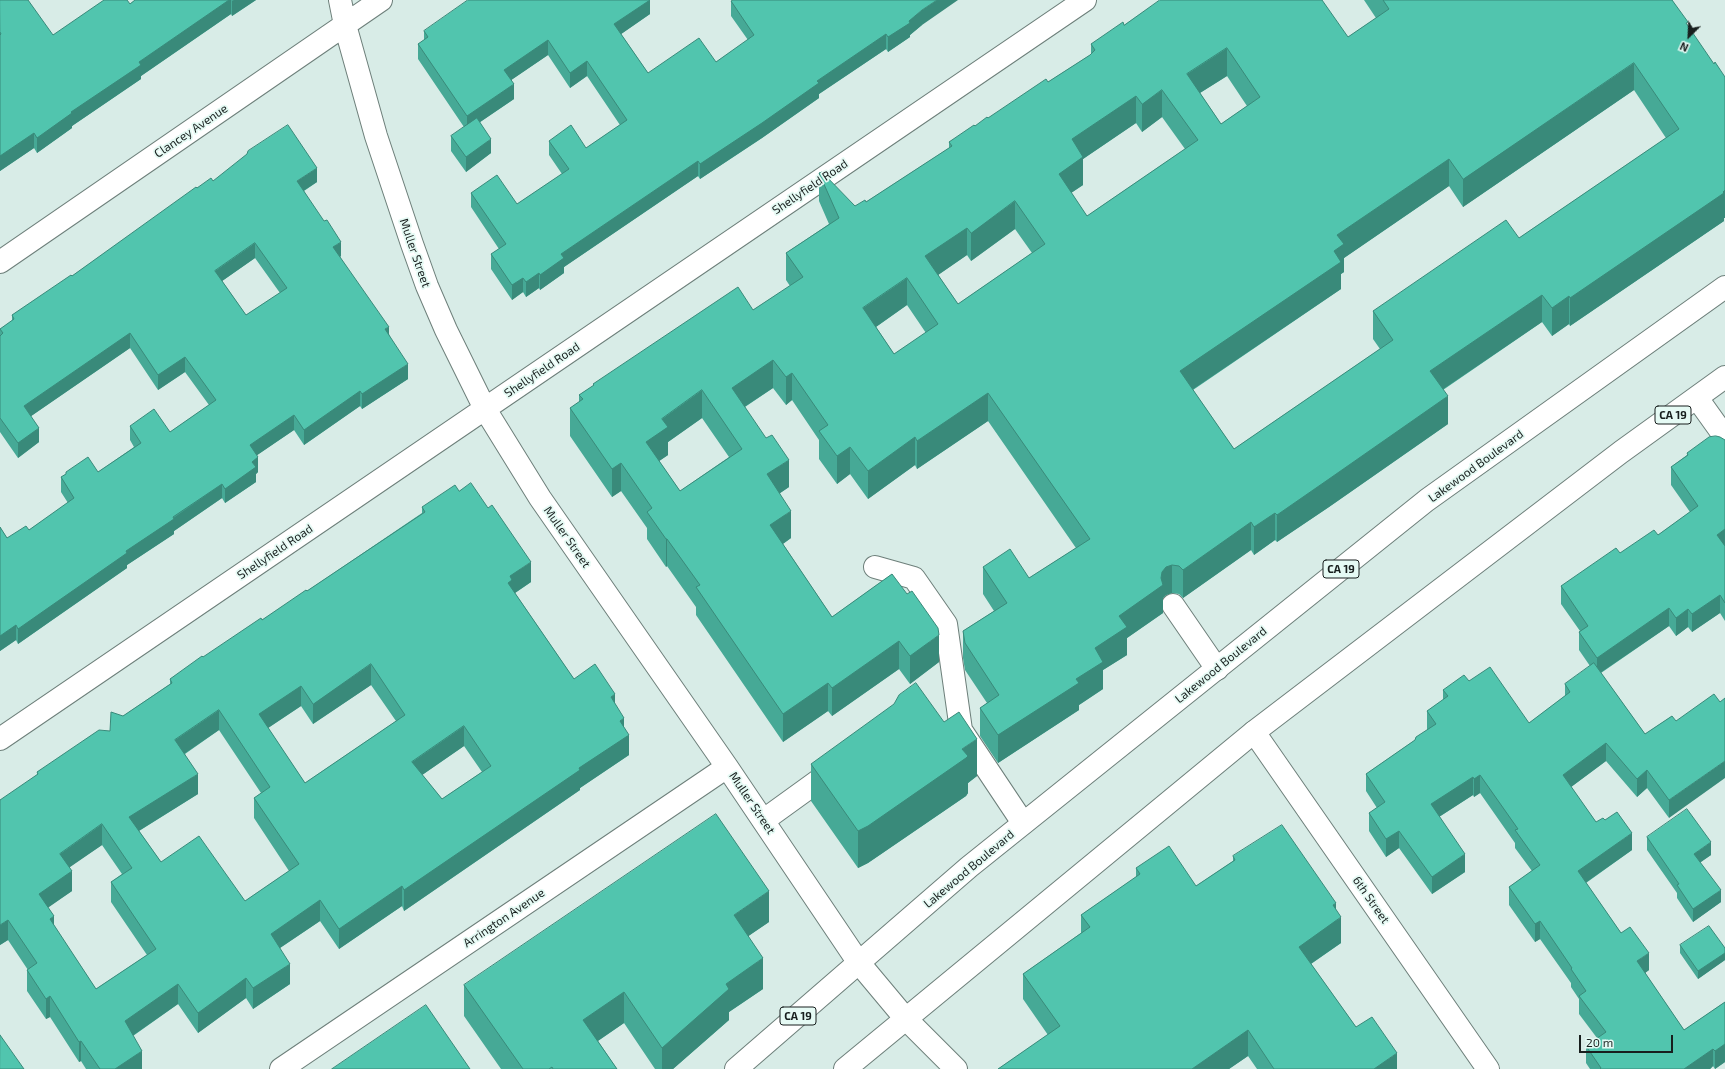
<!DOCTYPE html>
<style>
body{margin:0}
#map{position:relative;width:1725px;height:1069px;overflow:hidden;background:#d8ece7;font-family:"Exo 2",sans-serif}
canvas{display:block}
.north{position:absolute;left:1669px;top:16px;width:40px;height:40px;-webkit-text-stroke:3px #e5faf4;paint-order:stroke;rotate:204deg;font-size:11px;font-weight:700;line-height:16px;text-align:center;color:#181f1e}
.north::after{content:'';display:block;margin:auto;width:14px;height:18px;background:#181f1e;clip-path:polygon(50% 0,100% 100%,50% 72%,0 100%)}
.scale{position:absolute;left:1579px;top:1035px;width:94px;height:18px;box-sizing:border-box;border:2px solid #181f1e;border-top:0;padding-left:5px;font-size:12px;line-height:14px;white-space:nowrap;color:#181f1e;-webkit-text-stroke:3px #e5faf4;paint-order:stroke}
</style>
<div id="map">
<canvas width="1725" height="1069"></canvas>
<div class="north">N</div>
<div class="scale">20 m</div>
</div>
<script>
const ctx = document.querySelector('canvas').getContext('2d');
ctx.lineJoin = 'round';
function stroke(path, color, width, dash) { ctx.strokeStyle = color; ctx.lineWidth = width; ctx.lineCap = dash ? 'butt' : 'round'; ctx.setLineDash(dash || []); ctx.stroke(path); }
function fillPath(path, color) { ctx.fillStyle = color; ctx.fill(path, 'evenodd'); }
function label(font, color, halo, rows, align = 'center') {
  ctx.font = font + ' "Exo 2",sans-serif'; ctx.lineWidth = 3.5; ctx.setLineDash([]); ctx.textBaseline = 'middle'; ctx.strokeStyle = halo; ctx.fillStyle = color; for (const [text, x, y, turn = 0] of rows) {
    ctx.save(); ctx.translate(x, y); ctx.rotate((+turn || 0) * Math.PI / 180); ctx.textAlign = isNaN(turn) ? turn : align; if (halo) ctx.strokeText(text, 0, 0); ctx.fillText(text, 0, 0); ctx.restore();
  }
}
const minor = new Path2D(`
 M340,0l5,25 31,111 36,108 15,42 19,44 39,79 55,89 187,269 132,196 46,55 51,51
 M0,262l381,-262
 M1697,398l28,39
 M875,567l39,11 32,46 15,106 62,93
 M1173,605l44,64
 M1254,732l234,337
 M0,739l1085,-739
 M764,820l72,-52
 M281,1069l446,-302`);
const major = new Path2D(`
 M736,1069l233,-202 458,-367 298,-213
 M845,1069l409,-337 367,-280 104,-75`);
const wall = new Path2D(`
 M0,0l53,35 77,-31 5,-4h121l-24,16 -1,-2 -90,62v3l-69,47v2l-35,25 -3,-5 -34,23z
 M650,0v14l-29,20 27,39 68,-11 32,-22 -17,-24v-15l191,24 -12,10v2l-22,15 -2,-3 -67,45v4l-57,40 -62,41 -2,-3 -134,91v6l-24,17 -1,-2 -13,9 -3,-5 -11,8 -21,-31v-15l8,-5 -28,-42v-14l46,11 45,-30 -13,-19v-14l37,7 34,-23 -33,-49 -17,12 -22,-33 -37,25 3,19 -34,23 11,31 -25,19 -15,-21v-15l13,-9 -46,-68v-15l6,-4v-9z
 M1364,0h308l16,26 36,195 -154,105 -1,-2 -17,12 -10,-14 -99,68 5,34 -119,83 -52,35 -2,-2 -21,15 -3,-5 -68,48 -4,-4 -7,-1 -6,2 -3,3v15l-36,25v17l-24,15v19l-24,16v5l-81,53 -18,-27v-28l7,-5 -22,-33 -2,-12v-27l31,-20 -11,-17v-27l46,11 47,-30 -88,-127 -71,48 -2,-4 -47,34 -18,-25 -13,10 -18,-25v-19l-27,-40 -6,5 -13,-17 -28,19 44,80 -9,6 11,45 -8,6 49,73 60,-43 47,88 -29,22 -11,-15 -67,47 -4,-5 -45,31 -87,-127v-8l-29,-41 -1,1 -19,-28v-11l-26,-37 -9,6 -42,-61v-28l9,-6v-7l14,-9v-2l160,-74 37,-24 -4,-6v-27l43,-29 -10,-23v-28l36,33 11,-4 83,-54v-6l99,-60 42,-27 1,-1v-10l33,-19 224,12 28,-19zM1227,76l20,30 -26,18 -21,-31zM1634,90l32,48 -147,100 -146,73v28l7,10 -146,100 -41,-59 148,-101v-15l3,-2v-14l105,-72 14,21zM1162,117l23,32 -98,67 -16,-23 12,-8v-26l53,-36 6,9zM1015,229l17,24 -74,51 -20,-29 29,-20 4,6zM907,305l19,28 -32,21 -18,-27zM702,418l27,39 -49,34 -21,-30 9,-6v-13z
 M213,181l104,1 -13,9 37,65 -1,1 49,77 19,45 -46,30 -2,-3 -56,39 -10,-15 -37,25 1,17 -2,2v8l-31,21 -3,-5 -48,33v3l-47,31v3l-79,55 -30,21 -2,-4 -16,11v-124l7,11 22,-8 39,-27 -7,-11v-15l5,-3v-2h32l36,-25 -4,-7v-14l40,6 39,-27 -24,-33 -27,18 -28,-42 -99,68 8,26 -21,16 -18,-26v-103l12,-8v-6l60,-39 125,-88zM255,258l25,35 -34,22 -24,-34z
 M1725,440v181l-5,-8 -28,19 -4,-5 -12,9 -7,-10 -68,47 44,61 27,-18 -3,102 -22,-30 -10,9 -31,-36 -35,26 25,35 36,28 -46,33 35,50 28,37 -4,3 39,57 41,-28v60l-10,7 -2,-3 -3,3h-120l-4,-6v-17l11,-8 -18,-24v-15l-8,-12v-4l-31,-44 -5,3 -26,-37v-18l23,-16 -17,-23v-5l-35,-50 -6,4 -1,-2 -34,22 26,55 -33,22 -33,-46 -13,9 -17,-26v-18l8,-5 -11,-17v-17l49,-34 12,-10v-19l16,-11v-10l26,-9 60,42 36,-27v-12l25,-18 -11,-16v-18l1,-1 -19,-27v-18l59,-33 38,-18 32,-23 -19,-27v-18l16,-12v-2z
 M459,491l72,91 -16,11 59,86 41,25 9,24 5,27 -49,33v2l-176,121 -2,-5 -63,43 -19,-28 -40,27 10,36 -37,25 -7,-11 -48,35 -20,-29 -45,32 9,33h-56l-5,-8 -2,1 -29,-45 -4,2 -19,-28v-21h1l-20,-30 -8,5 37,-171v-2l73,-41 13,-15 47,-32v-5l137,-88 115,-78v-6zM371,685l25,36 -91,62 -37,-55 33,-22 12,18zM219,730l42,63 -7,5v20l35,53 -44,30 -84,-39 -22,-31 59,-37 -13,-40zM464,746l18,26 -40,27 -20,-24zM102,845l20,29 -11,8v20l36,53 -51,34 -42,-63 -6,-19 24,-16 -3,-24z
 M811,764l166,12 -9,7v10l-2,3 -98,67 -10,5 -47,-67z
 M1647,837l64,18 -11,7 21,40 -28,20 -16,-24v-5l-30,-43z
 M1233,856l103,54 5,33 -30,21 45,63 41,42h-140l-9,-13 -19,13h-231l50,-34 -25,-36v-25l58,-41v-18l55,-38v-9l60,18 37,-25z
 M769,922l-21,14 15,53 -34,23v8l-56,49h-18l-31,-46 -26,18 19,28h-116l-37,-53v-31z
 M1680,945l45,3v12l-27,19 -18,-26z`);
const shadedWall = new Path2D(`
 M229,0h2v14l-90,62v3l-69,47v2l-35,25v-15l34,-26 68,-50z
 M234,0h22l-24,16v-15z
 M650,0v14l-36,25v-15z
 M937,0h21l-36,25 -12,10v2l-22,15v-15l34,-27z
 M886,34v15l-67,45v4l-57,40 -62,41v-15l117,-83z
 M548,40v15l-44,30v-15z
 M1227,48v28l-40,25v-27z
 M587,61v15l-17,12v-15z
 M1634,63v27l-171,117v-28z
 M514,84v15l-47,32v-15z
 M1162,90v27l-20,15v-28z
 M1136,96v27l-53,36v26l-24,16v-27l13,-35z
 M34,133v15l-34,23v-15z
 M491,139v14l-25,19v-15z
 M1449,159v27l-105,72v14l-3,2v15l-161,109v-27l154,-120 3,-16z
 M698,161v15l-134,91v6l-24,17v-15l21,-21z
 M317,168v14l-20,13v-14z
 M1725,190v28h-1v3l-154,105v-28z
 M1015,201v28l-44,32v-28z
 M967,228v27l-42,29v-28z
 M341,242v14l-8,6v-15z
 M255,243v15l-40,28v-15z
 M539,273v15l-13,9v-15z
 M523,278v14l-11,8v-15z
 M907,278v27l-44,31v-28z
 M1542,295v27l-112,76v-27z
 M1569,296v28l-17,12v-28z
 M389,327v15l-4,-13z
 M130,333v15l-106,73v-15z
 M185,357v15l-27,18v-15z
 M773,360v28l-41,27v-27z
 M408,364v15l-46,30v-15z
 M792,373v27l-6,5v-28z
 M702,390v28l-34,24v13l-22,15v-28l16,-23z
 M360,391v15l-56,39v-15z
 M988,393v28l-71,48v-28z
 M1448,396v28l-119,83 -52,35v-27z
 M294,415v15l-44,30v-15z
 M39,428v14l-21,16v-15z
 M915,437v28l-47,34v-28z
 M850,447v27l-13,10v-28z
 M258,457v15l-2,2v8l-31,21v-14l27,-27z
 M789,460v27l-22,15v-28z
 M621,463v28l-9,6v-28z
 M222,484v14l-48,33v3l-47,31v3l-79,55 -30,21v-15l108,-78z
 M791,511v27l-21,15v-28z
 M1275,513v27l-21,15v-28z
 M1251,522v28l-68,48v-28z
 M1725,529v18l-8,-12z
 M666,539h1v27l-1,1z
 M531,562v20l-19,13 -4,-12 2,-7z
 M1172,565v28l-6,2 -3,3v15l-36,25v17l-24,15v19l-24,16v5l-81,53v-28l78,-56 19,-31 24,-32 42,-38 1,-6 4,-5z
 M1720,595v18l-28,19v-18z
 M1669,608v18l-72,49v-17z
 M1688,609v18l-12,9v-18z
 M16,625v15l-16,11v-15z
 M939,635v27l-29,22v-28z
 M899,641v28l-67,47v-28z
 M371,664v21l-58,39v-20z
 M828,683v28l-45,31v-28z
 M301,686v20l-42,28v-20z
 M615,694v20l-4,-17z
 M219,710v20l-44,30v-20z
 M624,718v19l5,-2v20l-49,33v2l-176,121v-21l175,-122 41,-47z
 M464,726v20l-52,36v-20z
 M977,739v37l-9,7v10l-2,3 -98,67 -10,5v-37l104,-82z
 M1606,743v18l-43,32v-18z
 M1725,761v17l-56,40v-18z
 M1647,770v18l-10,9v-18z
 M198,774v20l-69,43v-20z
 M1480,775v18l-6,4v-18z
 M1473,777v18l-42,27v-18z
 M102,824v21l-42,29v-20z
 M1399,831v17l-13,9v-18z
 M1632,833v17l-54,38v-17z
 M1711,842v13l-17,12v-13z
 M1465,854v18l-33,22v-17z
 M72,871v20l-33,23v-20z
 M402,886v20l-63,43v-20z
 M1721,890v12l-28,20v-13z
 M769,891v31l-35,24v-31z
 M320,900v21l-49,33v-20z
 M1336,903v18l5,-4v26l-42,29v-25l34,-42z
 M54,916v20l-4,-17z
 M8,920v20l-8,5v-20z
 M1540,921v18l-5,3v-18z
 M1649,953v17l-12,9v-18z
 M1725,953v7l-27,19v-8z
 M763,958v31l-34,23v8l-56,49h-11v-21l64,-64z
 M290,964v20l-37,25v-21z
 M246,978v20l-48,35v-20z
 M178,984v20l-53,37v-20z
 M624,992v31l-41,28v-31z
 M50,996v21l-4,2v-20z
 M1248,1030v26l-19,13h-37z
 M81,1041v20l-2,1v-20z
 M1725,1044v18l-10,7v-18z
 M1713,1049v17l-3,3h-26z
 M142,1051v18h-27z
 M1397,1053v16h-23z`);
const building = new Path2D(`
 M0,0h28l25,35 51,-35h23l3,4 5,-4h94l-90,62 2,3 -70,47 1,1 -35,25 -3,-5 -34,23v-121l1,-1 -1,-2z
 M468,0h182l-36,24 34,49 51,-35 17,24 38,-27 -23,-34 2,-1h204l-15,10 -13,11 1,2 -22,14 -2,-3 -69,47 2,2 -57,40 -62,41 -2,-3 -137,93 3,4 -24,17 -1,-2 -13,9 -3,-4 -11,7 -21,-31 15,-10 -35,-51 26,-18 20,29 52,-35 -20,-28 22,-16 15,23 41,-28 -40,-59 -17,12 -22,-33 -44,30 10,14 -47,32 -49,-72 10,-7 -4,-6z
 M1160,0h162l26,37 41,-28 -6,-9h289l16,22 -2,1 28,41 1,-2 10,15v113l-2,2 1,1 -154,105 -1,-2 -17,12 -10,-13 -112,76 18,25 -119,83 -52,36 -2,-2 -21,14 -3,-5 -68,48 -4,-4 -7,-1 -6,2 -4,5 -1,6 2,7 -44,31 8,11 -32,21 8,14 -27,17 3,4 -81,52 -18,-27 19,-13 -34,-52 -2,-12 44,-28 -24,-36 27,-18 19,29 61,-39 -102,-146 -71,48 -2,-4 -47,34 -18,-24 -13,9 -18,-25 9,-6 -36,-52 -6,4 -13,-17 -41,28 34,50 6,-3 17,25 -22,14 24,37 -21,14 62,92 60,-43 15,20 5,-3 26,37 1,7 -29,21 -11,-15 -67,47 -4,-5 -45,31 -87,-127 4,-2 -33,-46h-1l-19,-27 5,-4 -31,-45 -9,6 -42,-61 13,-9 -4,-4 15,-10 -1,-1 145,-97 15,23 50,-33 -17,-24 53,-35 -20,-45 3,-1 33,34 10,-6 1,2 86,-56 -3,-4 25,-17 1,1 12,-9 1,1 58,-39 2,3 42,-27 5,-5 -4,-6 32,-22 1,3zM1227,48l33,49 -39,27 -34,-50zM1634,63l45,66 -160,109 -13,-18 -133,91 20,29 -159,109 -54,-78 161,-109 -7,-11 10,-7 -7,-9 112,-76 14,20zM1162,90l36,50 -111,76 -28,-42 24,-17 -11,-18 64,-43 6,8zM1015,201l30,43 -87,60 -33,-48 42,-28 4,5zM907,278l31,46 -44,30 -31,-46zM702,390l40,59 -62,42 -34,-49 22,-15 -6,-8z
 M477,118l14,21 -25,18 -15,-21z
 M288,125l29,43 -20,13 27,40 3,-1 14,22 -8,5 56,80 -4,2 23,35 -46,30 -2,-3 -56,39 -10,-15 -44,30 8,12 -6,5 4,5 -31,22 -3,-5 -49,33 1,2 -48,32 1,2 -79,55 -30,21 -2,-4 -16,11v-109l7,11 19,-12 3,4 45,-32 -13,-21 5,-3v-2l22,-15 10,15 43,-29 -11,-17 24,-17 16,23 46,-32 -31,-43 -27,18 -28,-42 -106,73 15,22 -21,15 -18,-25v-82l3,-3 -3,-4 14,-10 -2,-4 59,-40 1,1 124,-89 1,1 14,-10 2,3 34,-27 1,-3zM255,243l32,45 -41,27 -31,-44z
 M1716,436l4,1 5,3v89l-8,6 8,11v57l-5,-8 -28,19 -4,-5 -12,9 -7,-10 -72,50 -18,-26 9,-6 -27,-40 55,-38 4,5 34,-23 4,5 40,-29 -27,-39 17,-12 -1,-2 22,-16z
 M471,483l17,25 4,-3 39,57 -21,14 2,4 -4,3 66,96 21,-15 20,30 -4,3 13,21 -4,3 9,14 -50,33 1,2 -176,120 -2,-4 -63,43 -19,-29 -49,34 19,30 -37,24 -7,-10 -48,35 -20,-29 -53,37 17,30 -27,18h-15l-19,-28 -2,1 -29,-46 -4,3 -19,-29 10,-7 -29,-43 -8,5v-125l38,-26 -1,-2 62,-42 11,1 1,-19 12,4 49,-33 -2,-4 32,-23 1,1 58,-39 1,2 44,-30 1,1 118,-79 -3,-5 33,-22 4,6zM371,664l34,51 -100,68 -46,-69 42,-28 12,18zM219,710l51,77 -16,11 45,66 -54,37 -46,-65 -38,26 -32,-45 69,-43 -23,-34zM464,726l27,40 -49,33 -30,-37zM102,824l30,44 -21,14 45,67 -60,40 -46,-70 4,-3 -15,-22 33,-23 -12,-17z
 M1594,663l51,71 27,-18 4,5 38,-27 6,8 5,-4v63l-56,39 -22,-30 -10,9 -31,-36 -43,32 33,47 7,-4 2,2 12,-8 15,21 -54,38 43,62 9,-6 19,26 -12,8 47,69 41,-28v42l-10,7 -2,-2 -29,20h-84l1,-1 -15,-22 20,-14 -27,-36 7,-5 -15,-22 1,-1 -32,-47 -5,3 -26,-37 31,-22 -25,-35 3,-1 -38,-54 -6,4 -1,-2 -42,27 34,50 -33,23 -33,-46 -13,8 -17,-26 16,-11 -19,-28 49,-34 1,-3 20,-13 -9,-13 21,-15 -5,-6 21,-15 5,6 21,-14 39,56 41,-31 -5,-8z
 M916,683l28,39 15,-10 18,27 -15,10 6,7 -2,2 -98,68 -10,5 -47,-67 83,-60 5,-9z
 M1687,809l24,33 -17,12 27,36 -28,19 -16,-24 2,-1 -32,-47z
 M716,814l53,77 -35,24 29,43 -37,26 3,5 -67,59 -38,-56 -41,28 34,49h-64l-1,-2 -3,2h-26l-59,-84z
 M1282,825l54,78 -3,2 8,12 -42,30 57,80 16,-10 25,36 -23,16h-100l-26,-39 -56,39h-194l62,-43 -37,-52 67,-47 -9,-12 59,-41 -4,-6 33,-22 27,40 39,-26 -2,-4z
 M1709,926l16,22v5l-27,18 -18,-26z
 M426,1005l44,64h-138z
 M0,1035l24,34h-24z`);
const shields = [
 [1673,415,36],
 [1341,569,36],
 [798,1016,36]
];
const shieldNames = [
 ["CA 19",1673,415],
 ["CA 19",1341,569],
 ["CA 19",798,1016]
];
const streetNames = [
 ["Clancey Avenue",191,131,-34],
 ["Shellyfield Road",810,187,-34],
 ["Muller Street",415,253,71],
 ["Shellyfield Road",542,370,-34],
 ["Lakewood Boulevard",1476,466,-36],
 ["Muller Street",567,537,55],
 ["Shellyfield Road",275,552,-34],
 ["Lakewood Boulevard",1221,665,-39],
 ["Muller Street",752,803,56],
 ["Lakewood Boulevard",969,869,-40],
 ["6th Street",1371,900,55],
 ["Arrington Avenue",504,918,-34]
];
stroke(minor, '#6d7f7a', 24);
stroke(major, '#6d7f7a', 24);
stroke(minor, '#fff', 22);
stroke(major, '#fff', 22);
fillPath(wall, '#46a996');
fillPath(shadedWall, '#398a7a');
fillPath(building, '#51c5ae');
stroke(building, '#398a7a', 1);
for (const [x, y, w] of shields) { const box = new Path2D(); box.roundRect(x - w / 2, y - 9, w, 18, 3); ctx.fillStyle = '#e5faf4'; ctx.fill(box); stroke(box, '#181f1e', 1); }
label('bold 11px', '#181f1e', null, shieldNames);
label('12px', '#181f1e', '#e5faf4', streetNames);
</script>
